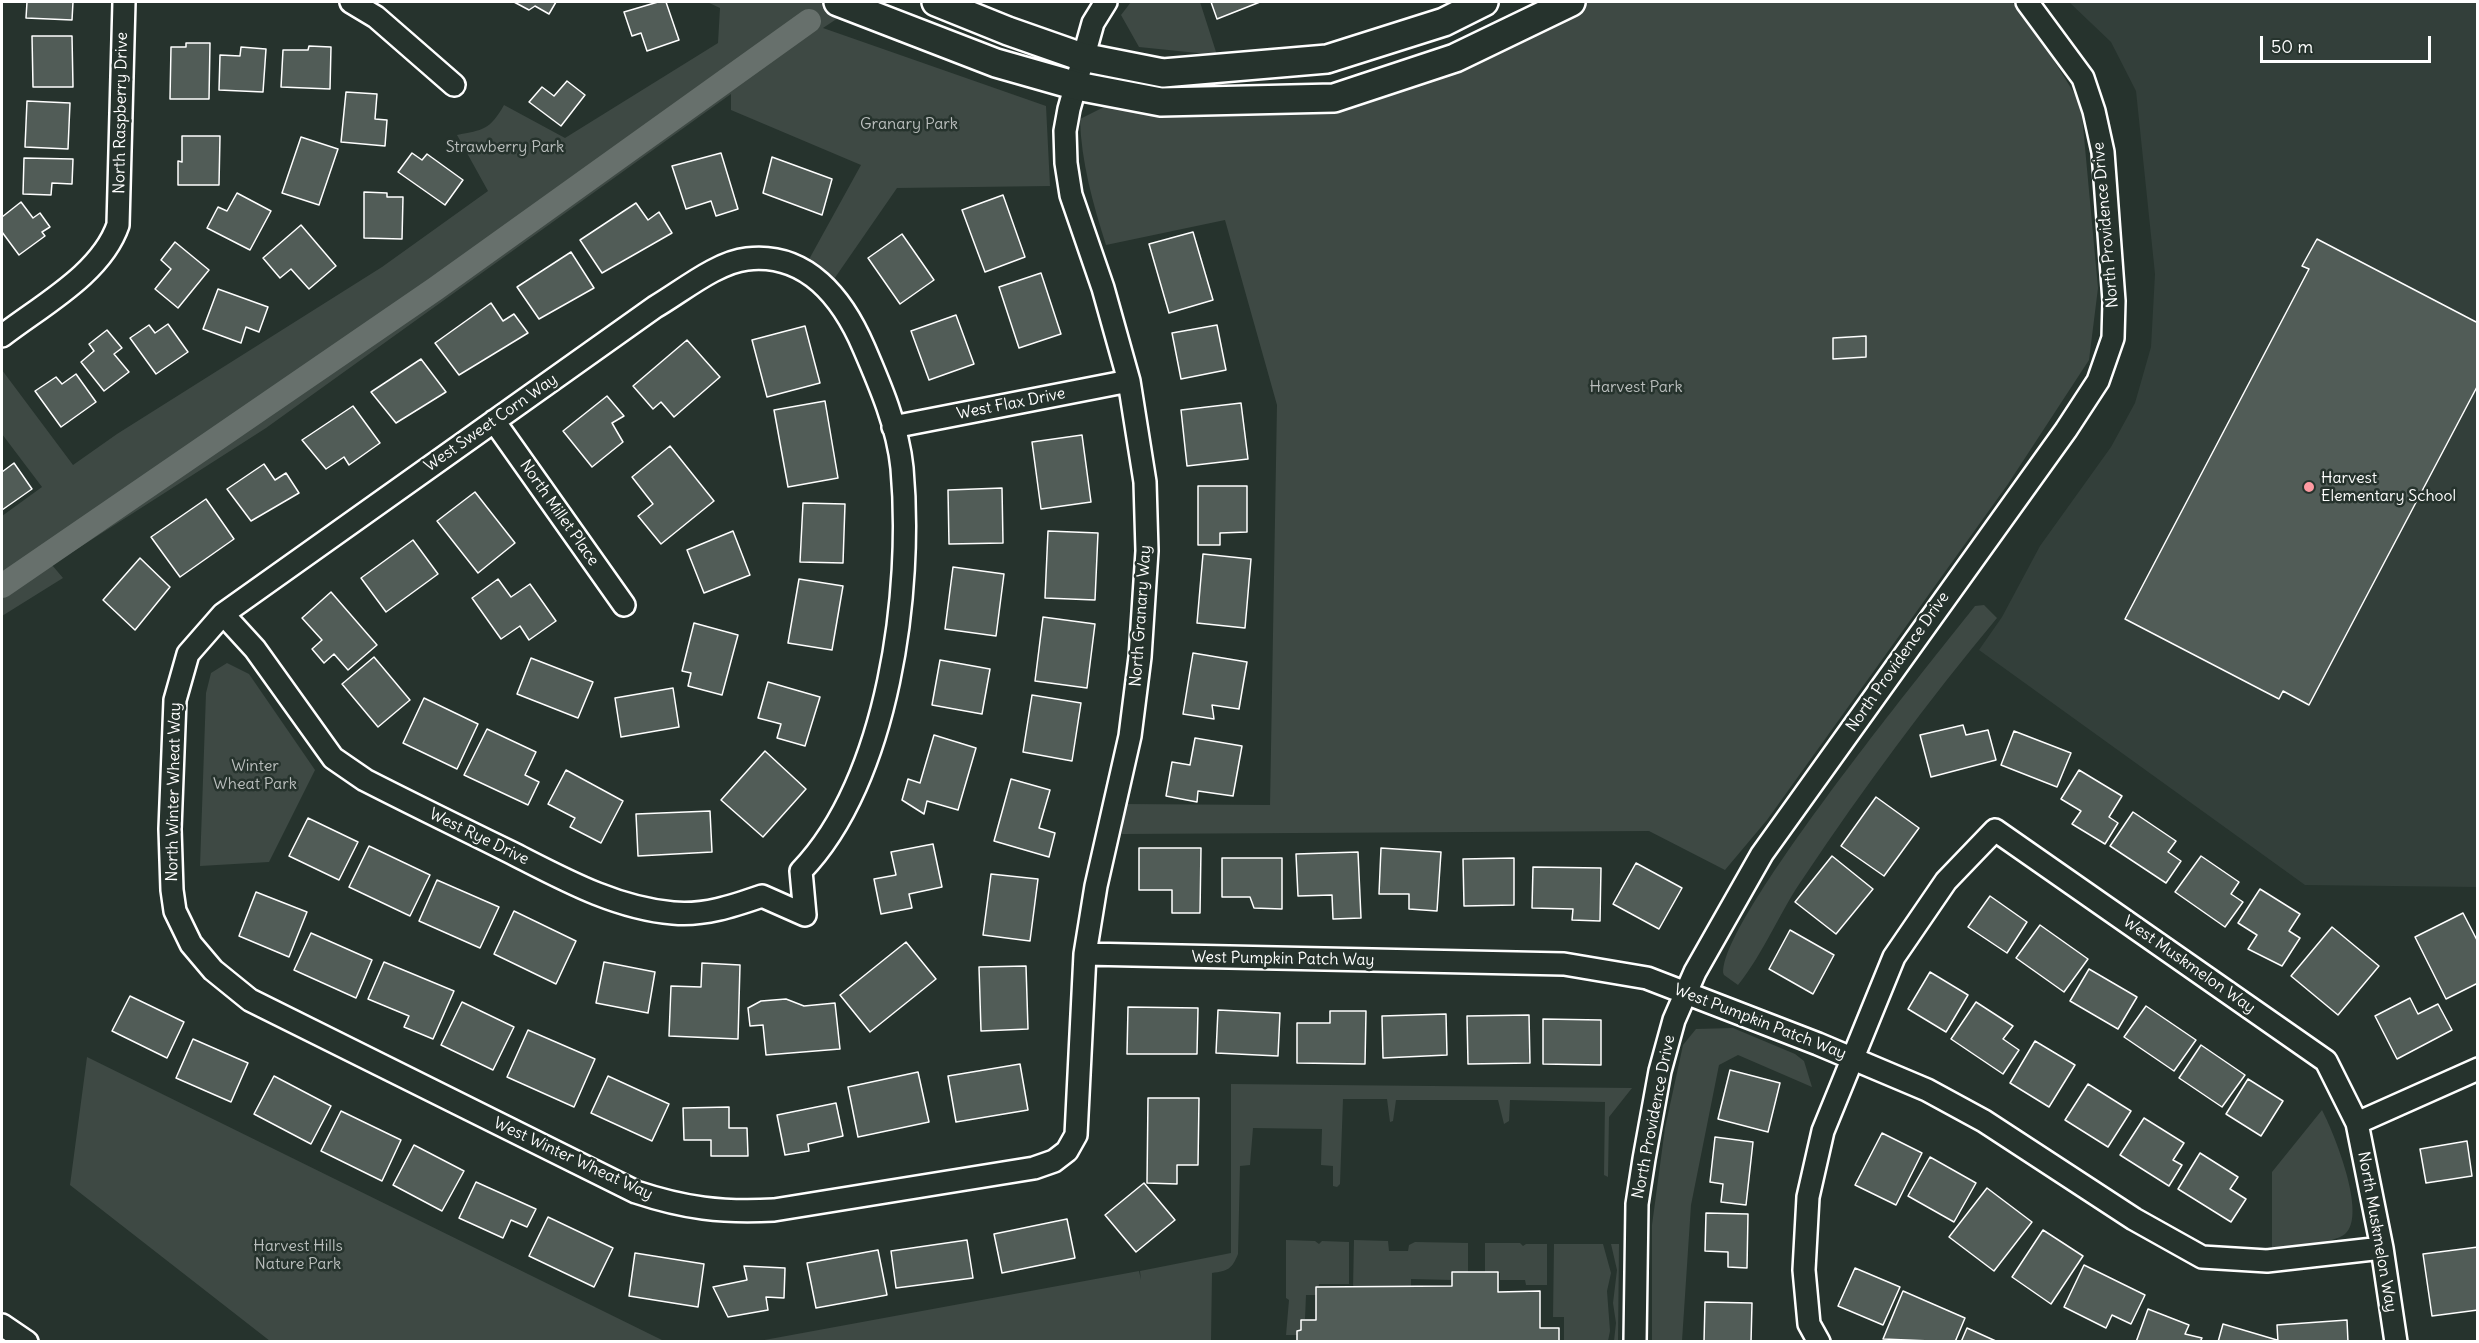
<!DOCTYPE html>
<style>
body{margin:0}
#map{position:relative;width:2479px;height:1343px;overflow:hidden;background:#26332d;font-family:Delius,sans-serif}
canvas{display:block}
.frame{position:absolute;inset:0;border:3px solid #fff;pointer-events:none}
.scale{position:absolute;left:2260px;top:36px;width:171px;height:27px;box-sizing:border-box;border:3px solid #fff;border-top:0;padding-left:8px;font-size:18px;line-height:21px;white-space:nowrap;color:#fff;-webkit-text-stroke:4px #26332d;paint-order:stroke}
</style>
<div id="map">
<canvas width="2479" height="1343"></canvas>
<div class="frame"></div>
<div class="scale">50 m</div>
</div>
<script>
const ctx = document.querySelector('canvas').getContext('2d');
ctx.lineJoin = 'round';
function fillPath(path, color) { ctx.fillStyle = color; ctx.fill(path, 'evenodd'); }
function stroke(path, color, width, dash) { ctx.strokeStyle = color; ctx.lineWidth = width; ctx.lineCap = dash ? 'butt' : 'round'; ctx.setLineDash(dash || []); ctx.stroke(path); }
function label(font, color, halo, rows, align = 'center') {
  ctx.font = font + ' Delius,sans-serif'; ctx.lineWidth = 5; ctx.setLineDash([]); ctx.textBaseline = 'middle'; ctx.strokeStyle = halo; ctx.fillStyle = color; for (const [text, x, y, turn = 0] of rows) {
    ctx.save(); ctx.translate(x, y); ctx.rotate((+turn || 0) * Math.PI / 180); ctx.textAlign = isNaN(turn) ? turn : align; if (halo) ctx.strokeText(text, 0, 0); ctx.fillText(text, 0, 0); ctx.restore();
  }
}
const built = new Path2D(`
 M2069,2h408v885l-172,-2 -326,-235 23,-33 38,-71 71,-99 24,-44 16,-56 4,-73 -19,-183 -25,-49z`);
const green = new Path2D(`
 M707,2h155l-39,26 223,78 4,80 -153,2 -65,94 -25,-19 54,-98 -130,-55v-16l-465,334 -214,137 11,13 -61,38v-100l40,-29 -40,-53v-64l71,95 44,-31 265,-167 106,-76 -31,-56c26,-5 33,-5 47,-30l61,33 153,-95 2,-35z
 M1131,2h69l17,53 -78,-8 -18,-32z
 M1584,2h428l19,22 50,80 17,184 -9,72 -81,124 -241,336 -42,50 -76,-39 -527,3 1,-30 147,1 7,-400 -52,-185 -119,25c-13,-41 -25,-84 -26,-126l24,-12 115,7 132,-9 125,-40z
 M1984,605l13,13c-69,83 -133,169 -193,259 -24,34 -40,76 -66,108l-14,-10c-11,-47 212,-319 251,-369z
 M227,663l22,11 66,96 -46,92 -69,4 6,-173 5,-20z
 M1733,1028l62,26 9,7 8,26 -74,-32 -19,10 -28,140 -9,136h-30v-116l13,-97 18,-83 13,-16z
 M87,1057l577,284h-394l-200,-156z
 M1231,1084l401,4 -23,29 -1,60 -4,-2 1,-73 -95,-2 -1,21 -5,3 -6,-24h-102l-3,21 -3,1 -3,-23h-44l-3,85 -3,3 -4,-1v-20l-12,-1 1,-36 -69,-1 -3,37 -10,1 -2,88c-6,15 -10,17 -26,19l-1,68h-452l380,-70 2,9 -1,-9 91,-18z
 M2322,1110c11,21 46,105 23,124 -12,10 -56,12 -73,15v-77z
 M1286,1240l29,1 4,3 3,-3 27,1v42h-30l-2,11h-11l-1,24 -4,1v10h-4v5h-11l3,-35 -3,-2z
 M1354,1240l34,1 1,10h19l1,-6 6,-3 53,1v29l-15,8 -42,-1v11l-58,-1z
 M1485,1243h35l3,3 3,-2h21v41h-21l-1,-5h-25v-7l-15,-1z
 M1554,1244h49l8,29 -4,18 3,40 -2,10h-44v-24h-11z
 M1611,1244h8l-1,97h-4l2,-18 -3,-20 4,-33z`);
const canal = new Path2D(`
 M2,586l433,-297 374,-268`);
const building = new Path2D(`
 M27,2h46l-1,18 -46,-2z
 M514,2h42l-7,12 -14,-8 -6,4z
 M658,2h8l13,38 -32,11 -6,-18 -9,3 -8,-24z
 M1211,2h49l-43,17z
 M32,36h40l1,51h-40z
 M186,43h24l-1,56h-39l1,-52h15z
 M309,46l22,1 -1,42 -49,-2 2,-37h25z
 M241,47l25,2 -3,43 -44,-2 1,-35 20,1z
 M567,81l18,14 -24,31 -32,-24 13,-15 12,9z
 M346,92l31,2 -2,25 12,1 -2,26 -44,-4z
 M27,101l43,2 -2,46 -43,-2z
 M182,136h38l-1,49h-41v-24l4,1z
 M301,137l37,12 -19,56 -37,-12z
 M412,153l10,7 5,-6 36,26 -18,25 -47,-33z
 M721,153l17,56 -22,7 -5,-15 -25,8 -14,-43z
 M772,157l60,22 -10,36 -59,-22z
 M24,158l49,1 -1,25 -20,-1 -1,12 -28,-1z
 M364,192l23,1v4h16l-1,42 -38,-1z
 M237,193l34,18 -21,39 -43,-22 11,-21 9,4z
 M1003,195l22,62 -40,15 -23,-62z
 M21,202l12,16 7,-5 10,14 -8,5 3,4 -26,19 -17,-23v-15z
 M636,203l12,17 11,-8 13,21 -70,40 -22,-33z
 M301,225l35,41 -27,23 -18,-20 -11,9 -17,-20z
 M1193,232l20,68 -44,13 -20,-69z
 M902,234l32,46 -34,24 -32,-46z
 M2317,239l161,84v62l-169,320 -26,-14 -4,8 -154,-80 184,-350 -7,-3z
 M175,242l34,28 -31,38 -23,-19 16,-20 -10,-9z
 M571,252l23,36 -55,31 -22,-32z
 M1041,273l20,61 -42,14 -20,-61z
 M218,289l50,18 -9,25 -13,-5 -5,16 -38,-14z
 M491,303l12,18 11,-7 14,19 -69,42 -24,-32z
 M956,315l18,49 -45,16 -18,-49z
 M168,324l20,28 -32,22 -26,-36 19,-13 6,8z
 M1217,325l9,45 -45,9 -9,-46z
 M805,326l15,57 -53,14 -15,-57z
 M107,330l15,18 -8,6 15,18 -25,19 -23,-29 13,-11 -5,-7z
 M1866,336v21l-33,2v-21z
 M687,340l33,37 -46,40 -13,-15 -8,7 -20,-23z
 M421,359l25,33 -50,31 -25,-31z
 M76,374l20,28 -35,25 -26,-36 21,-14 6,7z
 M607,396l17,20 -12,7 11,19 -31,25 -29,-36z
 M825,401l13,77 -50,9 -14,-77z
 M1241,403l7,56 -61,7 -6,-56z
 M353,406l27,37 -31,22 -5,-8 -18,12 -24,-29z
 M1082,435l9,67 -50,7 -9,-67z
 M670,446l44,55 -53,43 -23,-28 15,-12 -21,-27z
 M14,463l18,26 -30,21v-38z
 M264,464l11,16 11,-7 13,20 -48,28 -24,-32z
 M1198,486h49v46l-27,1v12h-22z
 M1002,488l1,55 -54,1 -1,-54z
 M475,492l40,51 -37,30 -41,-52z
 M206,499l28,40 -54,38 -29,-40z
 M803,503l42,1 -2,59 -43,-1z
 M733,531l17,44 -46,18 -17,-43z
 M1048,531l50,2 -3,67 -50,-2z
 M413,540l25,34 -52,38 -25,-34z
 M1203,554l48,5 -6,69 -48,-5z
 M140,558l30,29 -35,43 -32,-30z
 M953,567l51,7 -8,62 -51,-7z
 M498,579l13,18 19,-13 26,37 -27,19 -9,-14 -19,13 -29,-41z
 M799,579l44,7 -11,64 -44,-7z
 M331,592l46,53 -29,25 -14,-16 -10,9 -12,-14 10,-9 -20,-22z
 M1043,617l52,7 -8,64 -52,-7z
 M694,623l44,12 -16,60 -34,-9 3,-13 -9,-2z
 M1193,653l54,9 -8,47 -27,-4 2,14 -31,-5z
 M374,657l36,43 -32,27 -36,-43z
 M531,658l62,24 -15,36 -61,-24z
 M940,660l50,9 -8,45 -50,-9z
 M768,682l52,15 -15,49 -28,-8 4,-14 -23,-6z
 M673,688l6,39 -58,10 -6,-39z
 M1032,695l49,8 -9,58 -49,-9z
 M424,698l54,26 -21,45 -54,-26z
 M1963,725l3,10 22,-5 8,30 -65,17 -11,-42z
 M487,729l49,23 -11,23 14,7 -11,23 -64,-30z
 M2014,731l57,22 -14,34 -56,-22z
 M934,735l42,13 -18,62 -31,-9 -3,13 -22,-14 6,-21 12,4z
 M1195,738l47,8 -9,50 -35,-5 -1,11 -31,-6 6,-34 18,3z
 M765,751l41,38 -43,48 -42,-37z
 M566,770l57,31 -22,42 -31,-16 5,-9 -27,-14z
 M2079,770l43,26 -13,21 9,6 -13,21 -33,-20 9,-13 -20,-12z
 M1011,779l39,11 -11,38 16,5 -6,24 -55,-16z
 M1876,797l43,31 -35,48 -43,-30z
 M710,811l2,41 -74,4 -2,-42z
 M2133,812l43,29 -8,11 13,9 -15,22 -56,-37z
 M308,818l50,24 -19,38 -50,-24z
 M933,844l9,43 -33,7 3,14 -31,6 -7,-35 22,-4 -5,-23z
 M369,846l61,29 -20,41 -61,-29z
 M1139,848h62l-1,65h-28v-23h-33z
 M1381,848l60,4 -4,59 -28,-2v-15h-30z
 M1358,852l3,66 -28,1 -1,-24 -34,1 -2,-42z
 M1832,856l41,33 -37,45 -41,-32z
 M2201,856l38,26 -8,12 12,8 -18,25 -50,-35z
 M1222,858h60v51l-28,-1 -4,-11h-28z
 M1514,858v47l-50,1 -1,-47z
 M1636,863l46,25 -23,41 -46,-25z
 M1533,867l68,1 -1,53 -28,-1 1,-11 -41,-1z
 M991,874l47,5 -8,62 -47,-6z
 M437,880l62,27 -19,41 -61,-27z
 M2260,889l40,25 -11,17 11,7 -18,28 -34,-17 9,-14 -19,-12z
 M256,892l51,20 -18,45 -50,-21z
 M1990,896l37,26 -20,31 -39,-26z
 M514,911l62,30 -20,43 -62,-30z
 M2463,913l15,29v41l-32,16 -31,-62z
 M2040,925l48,34 -24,33 -48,-34z
 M2332,927l47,39 -41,49 -47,-39z
 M1790,930l44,25 -21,39 -44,-25z
 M311,933l61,27 -16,38 -62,-28z
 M906,942l30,37 -66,53 -30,-37z
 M384,962l70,29 -21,48 -29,-12 5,-11 -41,-17z
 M604,962l51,10 -7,41 -52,-10z
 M702,963l38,2 -2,74 -69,-3 2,-50 30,1z
 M1026,966l2,63 -47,2 -2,-64z
 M2089,969l48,28 -19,32 -48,-28z
 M1930,972l38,23 -22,37 -38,-23z
 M130,996l54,26 -17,36 -55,-27z
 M2410,998l8,16 20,-10 14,26 -55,29 -22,-43z
 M786,999l18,7 31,-3 5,46 -74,6 -3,-30 -13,1 -2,-18 13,-7z
 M462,1002l52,25 -21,43 -52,-25z
 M1976,1002l37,24 -10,13 16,11 -16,24 -52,-35z
 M2146,1006l50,34 -22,31 -50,-34z
 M1128,1007l70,1 -1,46h-70z
 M1218,1010l62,3 -2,43 -62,-3z
 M1330,1011h36l-1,53 -68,-1v-40h33z
 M1446,1014l1,41 -64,3 -1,-42z
 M1529,1015l1,48 -62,1 -1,-48z
 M1543,1019l58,1v45l-58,-1z
 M528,1030l67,29 -21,48 -67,-30z
 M193,1039l55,24 -17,39 -55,-24z
 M2035,1041l40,24 -26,42 -39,-24z
 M2201,1045l44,30 -23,32 -43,-29z
 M1020,1064l8,46 -72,12 -8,-46z
 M1730,1070l50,13 -12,49 -50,-13z
 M918,1072l11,50 -71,15 -10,-50z
 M274,1076l57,30 -20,38 -57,-30z
 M608,1076l61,28 -17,37 -61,-28z
 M2248,1079l35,22 -22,35 -35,-22z
 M2088,1084l43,27 -23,36 -43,-27z
 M1148,1098h51l-1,67h-21v19l-30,-1z
 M836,1103l7,33 -35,8 1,7 -24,4 -8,-40z
 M729,1107v21h18l1,28h-37v-16h-27l-1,-32z
 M341,1111l60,29 -19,41 -61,-30z
 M2144,1118l40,25 -11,17 9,5 -13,21 -49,-31z
 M1882,1133l40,20 -26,52 -41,-20z
 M1715,1137l38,5 -7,63 -25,-3 2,-18 -13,-2z
 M2467,1141l5,35 -46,7 -6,-34z
 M414,1145l50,26 -22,40 -49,-26z
 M2200,1153l38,24 -8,12 16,10 -15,23 -53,-33z
 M1930,1157l46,26 -22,39 -46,-26z
 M476,1182l60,27 -9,18 -16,-7 -8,18 -44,-20z
 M1144,1183l31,37 -39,32 -31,-37z
 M1987,1188l45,34 -38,49 -45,-34z
 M1706,1213l42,1 -1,54 -19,-1v-15l-23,-1z
 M548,1217l65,31 -19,39 -65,-31z
 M1067,1219l8,39 -73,15 -8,-39z
 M2043,1230l40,26 -32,48 -39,-27z
 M967,1240l6,38 -77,10 -5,-37z
 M2478,1247v63l-46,6 -9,-62z
 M878,1250l9,45 -71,13 -9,-45z
 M635,1253l69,11 -6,43 -69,-11z
 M2084,1265l61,30 -14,29 -19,-9 -6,13 -42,-21z
 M744,1266l41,2 -1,30 -18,-1 2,13 -40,7 -15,-30 34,-7z
 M1855,1268l45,19 -17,38 -45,-19z
 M1452,1272h46v20l42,-1v37h19v14h-262v-11l4,-1v-10h15v-33l136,-1z
 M1903,1291l62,27 -10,24 -72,-3z
 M1705,1302l47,1 -1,39h-47z
 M2148,1309l41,16 -4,9 17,4 -2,4h-64z
 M2347,1320l1,22h-70l-1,-17z
 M2223,1324l54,16v2h-59z
 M1967,1328l31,14h-37z`);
const minor = new Path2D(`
 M351,2l25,15 78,68
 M2,336c40,-31 99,-62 116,-111l6,-223
 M494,421l130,184
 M893,427l236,-46
 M223,614l32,35 78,109 32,22c49,25 98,49 147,73 51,26 103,55 161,60 31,3 60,-7 89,-17l43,19 -4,-44c88,-91 112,-281 101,-403 -4,-41 -22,-83 -38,-120 -21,-49 -57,-96 -117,-89 -30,3 -66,33 -92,48l-432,307 -35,40 -13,46 -5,129 2,61 3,21 16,33 22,26 37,30 386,192c48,16 86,21 138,18l260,-42 20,-7 13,-10 9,-16 9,-181 11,-68 34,-150 10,-79 7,-106 -2,-69 -16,-101 -26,-93 -32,-93 -5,-32 -1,-32 4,-22 24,-86 13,-21
 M1085,954l479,10 83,14 171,66 109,46 57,31 150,98 68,38 65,4 115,-13
 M2357,1123l121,-54
 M2,1325l25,17
 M1635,1342l2,-138 7,-45 16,-88 14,-51 21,-48 67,-118 304,-424 32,-49 15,-43 1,-37 -11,-149 -9,-41 -11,-33 -56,-76
 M1819,1342l-10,-18 -5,-54 4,-73 15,-66 71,-174 52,-76 49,-51 331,231 31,62 25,125 14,94`);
const tertiary = new Path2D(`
 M838,2l158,61 81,23 84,16 173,-4 121,-40 116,-56
 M936,2l72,29 74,26 81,16 164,-14 117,-37 40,-20`);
const markers = [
 [2309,487,6,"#ff9aa2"]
];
const streetNames = [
 ["North Raspberry Drive",121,113,-89],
 ["North Providence Drive",2106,225,-95],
 ["West Flax Drive",1011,404,-11],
 ["West Sweet Corn Way",491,423,-35],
 ["North Millet Place",559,513,55],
 ["North Granary Way",1141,616,-86],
 ["North Providence Drive",1898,662,-55],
 ["North Winter Wheat Way",174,792,-89],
 ["West Rye Drive",479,837,26],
 ["West Pumpkin Patch Way",1283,959,1],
 ["West Muskmelon Way",2189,965,35],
 ["West Pumpkin Patch Way",1760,1022,21],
 ["North Providence Drive",1654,1117,-79],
 ["West Winter Wheat Way",573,1159,25],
 ["North Muskmelon Way",2377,1232,80]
];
const parkNames = [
 ["Granary Park",909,124],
 ["Strawberry Park",505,147],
 ["Harvest Park",1636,387],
 ["Winter",255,766],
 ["Wheat Park",255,784],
 ["Harvest Hills",298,1246],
 ["Nature Park",298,1264]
];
const poiNames = [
 ["Harvest",2321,478],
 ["Elementary School",2321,496]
];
fillPath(built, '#333f3a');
fillPath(green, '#3e4944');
stroke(canal, '#67706c', 24);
fillPath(building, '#515c57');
stroke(building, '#fff', 1.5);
stroke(minor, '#fff', 26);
stroke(tertiary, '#fff', 32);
stroke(minor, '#26332d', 21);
stroke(tertiary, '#26332d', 27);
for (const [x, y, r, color] of markers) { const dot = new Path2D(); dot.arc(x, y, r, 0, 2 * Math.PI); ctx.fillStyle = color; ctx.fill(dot); stroke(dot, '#26332d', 2); }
label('16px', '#fff', '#26332d', streetNames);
label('16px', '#bbbfbe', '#26332d', parkNames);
label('16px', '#fff', '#26332d', poiNames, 'left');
</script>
